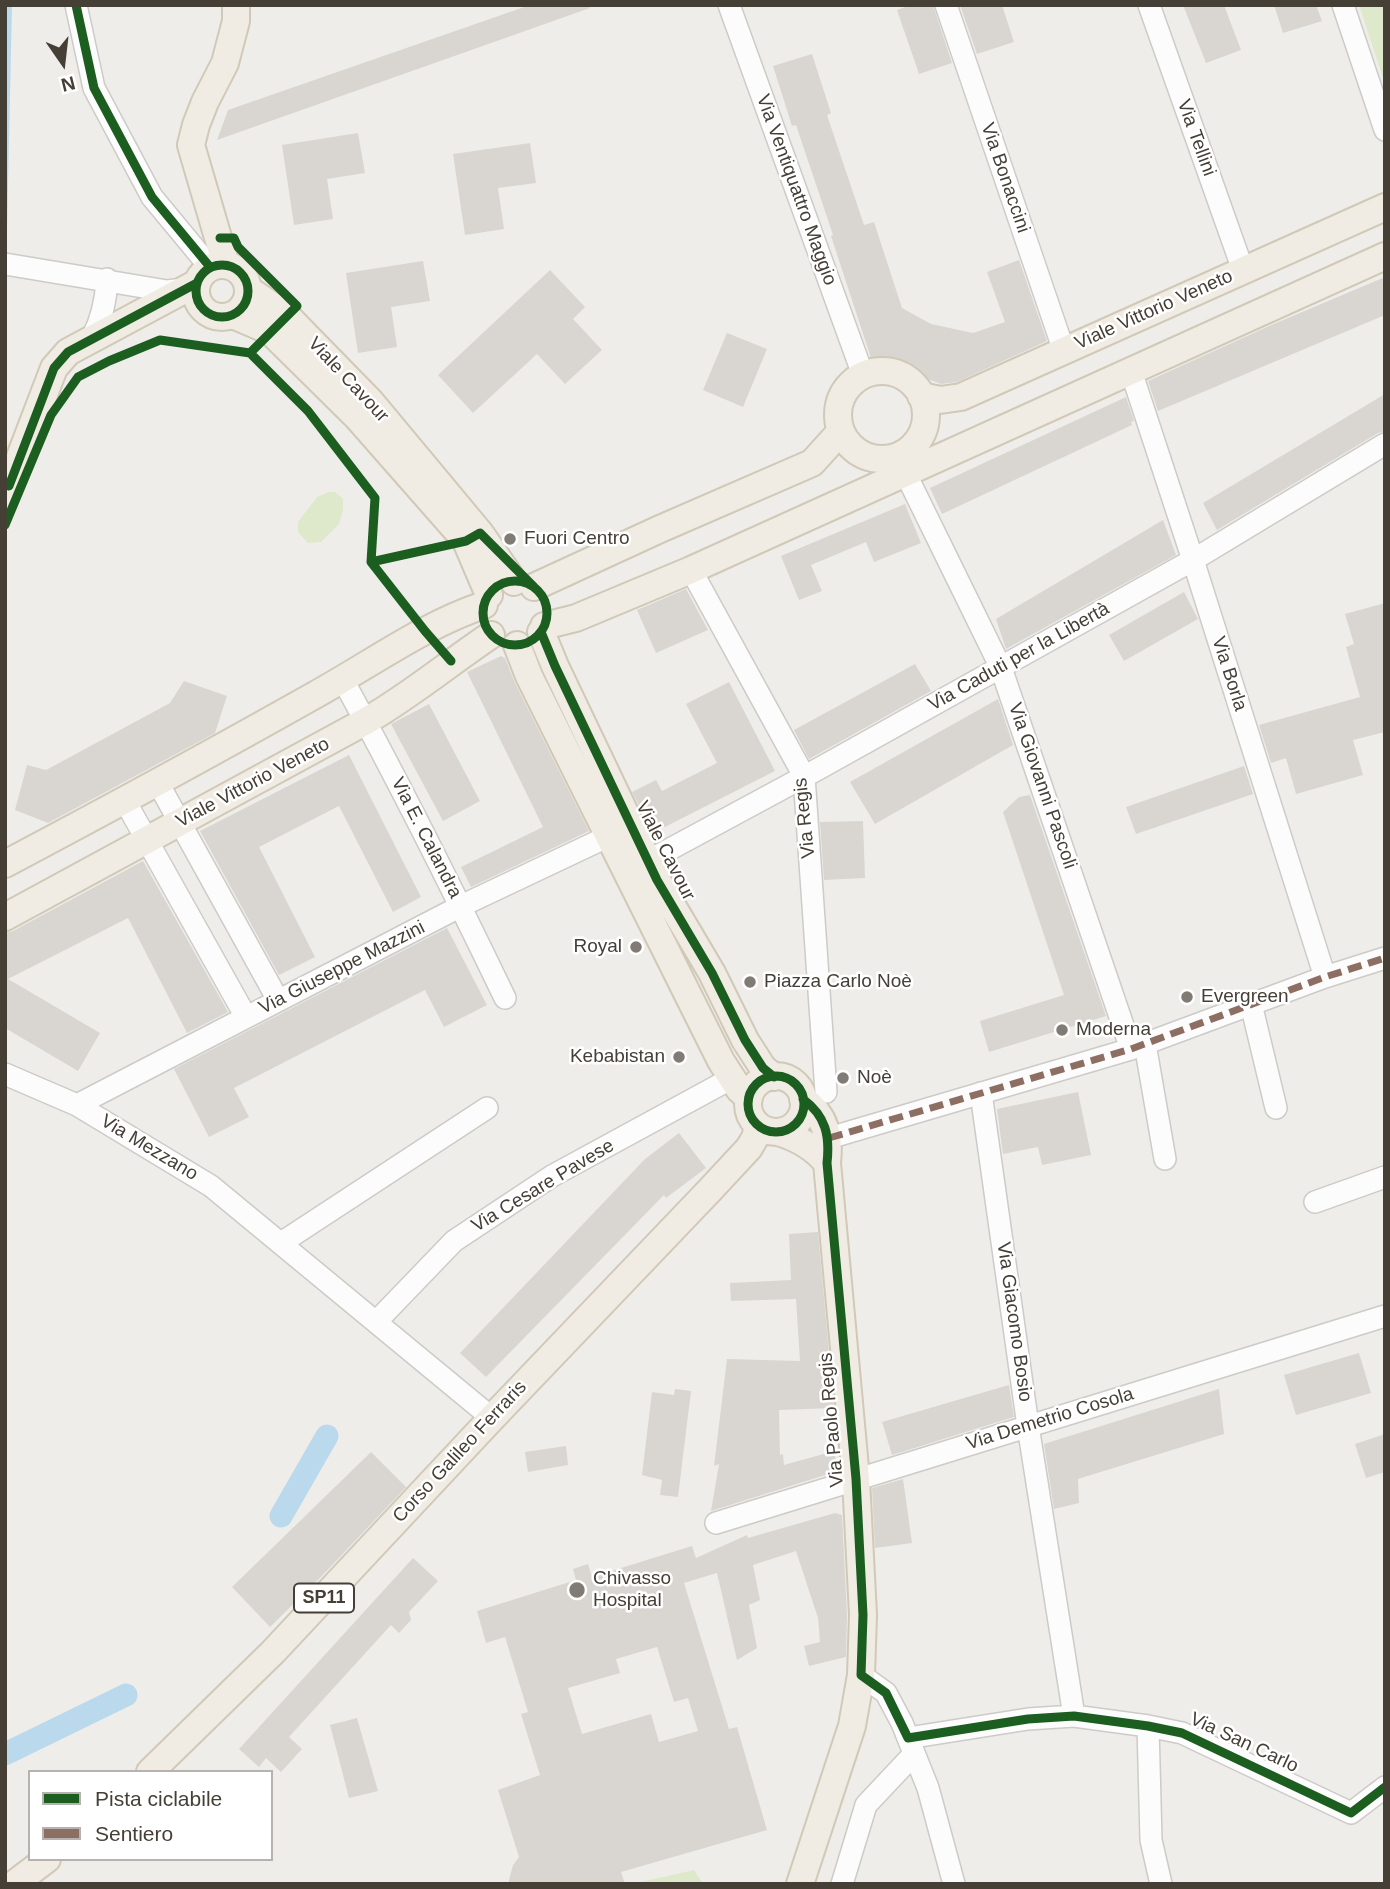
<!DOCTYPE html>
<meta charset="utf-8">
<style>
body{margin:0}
#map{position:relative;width:1390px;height:1889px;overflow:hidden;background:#efede9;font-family:Helvetica,sans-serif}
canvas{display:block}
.frame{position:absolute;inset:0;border:7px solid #453f36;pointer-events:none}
.legend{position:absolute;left:28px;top:1770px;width:245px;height:91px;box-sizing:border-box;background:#fff;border:2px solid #b5b2af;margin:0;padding:9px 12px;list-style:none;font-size:21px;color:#453f36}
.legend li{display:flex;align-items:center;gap:14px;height:35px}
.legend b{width:35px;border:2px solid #b5b2af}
.north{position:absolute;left:28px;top:28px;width:70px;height:70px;-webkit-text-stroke:5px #fff;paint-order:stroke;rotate:166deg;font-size:19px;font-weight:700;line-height:28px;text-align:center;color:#453f36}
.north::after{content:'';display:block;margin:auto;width:24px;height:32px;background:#453f36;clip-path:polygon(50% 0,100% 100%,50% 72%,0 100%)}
</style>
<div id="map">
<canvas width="1390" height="1889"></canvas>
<div class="frame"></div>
<ul class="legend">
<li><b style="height:9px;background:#1b5e20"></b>Pista ciclabile</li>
<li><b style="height:9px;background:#8d6e63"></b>Sentiero</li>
</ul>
<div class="north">N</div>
</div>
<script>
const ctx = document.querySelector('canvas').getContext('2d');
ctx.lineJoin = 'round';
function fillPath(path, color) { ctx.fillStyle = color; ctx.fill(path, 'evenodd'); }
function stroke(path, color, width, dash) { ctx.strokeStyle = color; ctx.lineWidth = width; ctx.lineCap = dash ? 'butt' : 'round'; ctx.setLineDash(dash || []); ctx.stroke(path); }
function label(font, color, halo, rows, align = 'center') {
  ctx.font = font + ' Helvetica,sans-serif'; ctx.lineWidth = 5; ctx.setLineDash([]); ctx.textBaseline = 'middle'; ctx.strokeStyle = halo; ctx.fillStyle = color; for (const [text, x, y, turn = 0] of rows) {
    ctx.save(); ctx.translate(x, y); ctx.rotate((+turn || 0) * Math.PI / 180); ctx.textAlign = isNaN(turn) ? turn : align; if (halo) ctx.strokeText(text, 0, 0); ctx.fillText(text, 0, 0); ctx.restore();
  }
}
const green = new Path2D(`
 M1359,5h26v79z
 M329,492h6l8,7v11l-4,14 -18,18 -13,1 -10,-11v-10l19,-25z
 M694,1870l9,14h-71z`);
const water = new Path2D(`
 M5,5h7l-7,316z`);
const canal = new Path2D(`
 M281,1516l46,-80
 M5,1754l121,-59`);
const building = new Path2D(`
 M530,5h59l1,3 -373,132 11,-30z
 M911,5h22l19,58 -33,11 -22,-64z
 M960,5h42l12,37 -37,12z
 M1183,5h41l17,45 -35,13z
 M1274,5h42l6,16 -39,12z
 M812,54l19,59 -4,2 37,110 10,-3 28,86 29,16 42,9 32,-11 -18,-50 32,-12 28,81 -90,41 -16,2 -70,-26 -40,-122 2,-1 -37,-110 -4,1 -19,-60z
 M358,133l7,40 -38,6 6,40 -39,6 -12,-80z
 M530,143l6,40 -38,5 6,41 -39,6 -12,-81z
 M423,261l7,40 -39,6 6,40 -39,6 -12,-80z
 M550,270l35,37 -12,12 29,31 -37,34 -28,-30 -64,59 -35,-38z
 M1385,277v38l-227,96 -10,-30 121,-55z
 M727,333l40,16 -24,58 -40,-17z
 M1385,394v37l-7,2 -161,97 -14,-27z
 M1126,397l8,24 -3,1 1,3 -190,89 -12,-26z
 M905,504l16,39 -47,19 -8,-20 -55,23 11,26 -23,9 -18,-44z
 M1163,520l13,35 -170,94 -10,-30z
 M686,589l22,41 -52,23 -19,-43z
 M1184,592l14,27 -74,42 -15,-26z
 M1385,603v129l-32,8 10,35 -67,19 -10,-36 -15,5 -12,-38 101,-28 -14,-50 8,-3 -9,-30z
 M501,656l4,2 10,25 74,148 -118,56 -10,-20 82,-40 -76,-155z
 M915,664l16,27 -122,68 -15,-29z
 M184,681l43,15 -12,37 -167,90 -33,-13 12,-45 19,5 124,-67z
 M729,682l46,89 -122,62 -21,-41 24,-12 6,11 55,-28 -31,-59z
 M998,699l15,46 -138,79 -25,-42z
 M429,704l51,97 -37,20 -52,-97z
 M349,755l72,142 -28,15 -54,-106 -80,41 56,110 -36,18 -79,-144z
 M1244,766l9,28 -117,40 -10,-27z
 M1030,795l76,221 -117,36 -9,-31 84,-26 -61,-183 16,-15z
 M863,821l2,57 -41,2 -4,-58z
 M143,861l85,151 -41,21 -59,-115 -120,61 92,54 -22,38 -73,-43v-95l8,-2z
 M447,928l40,77 -43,22 -19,-37 -191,98 15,29 -40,20 -35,-68z
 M1078,1092l13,63 -49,10 -4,-18 -35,7 -6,-45z
 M679,1133l27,35 -40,30 -2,-3 -178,182 -26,-24 185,-194z
 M818,1232l16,176 -55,2 1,45 3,-1 1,11 50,-14 4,20 -127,40 8,-47 -5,2 13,-107 73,2 -4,-62 -65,2 -1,-18 61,-3 -2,-46z
 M1359,1353l12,40 -75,22 -12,-40z
 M1009,1385l5,32 -122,38 -10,-33z
 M675,1389l16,2 -13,106 -18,-2 2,-15 -20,-5 10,-83 22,3z
 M1219,1389l5,45 -146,45 1,24 -25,6 -10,-65z
 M1385,1434v38l-19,6 -11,-34z
 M566,1446l2,19 -40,7 -3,-20z
 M371,1452l35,35 -87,92 -49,48 -38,-40z
 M903,1479l9,64 -37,5 -3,-60z
 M835,1513l7,2 5,100 -1,42 -37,9 -5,-20 16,-4 -2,-24 -22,-67 -43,14 7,35 -11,5 8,43 -20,12 -20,-87 -33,10 45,146 8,-2 30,103 -146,42 4,12h-117l5,-19 6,-8 -21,-67 42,-15 -19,-61 7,-2 -23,-75 -19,6 -9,-32 99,-31 -3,-11 15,-5 4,13 100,-31 4,12 51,-23 1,3zM657,1647l17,55 14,-4 10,33 -39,11 -8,-28 -69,20 -14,-46 52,-15 -4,-14z
 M413,1558l25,23 -29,31 2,8 -12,13 -8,-8 -102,112 13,12 -21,23 -15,-14 -7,9 -20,-18z
 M357,1718l21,73 -29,7 -19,-73z`);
const minor = new Path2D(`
 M76,5l18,83 58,109 58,70
 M729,5l134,370
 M946,5l118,346
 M1149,5l94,265
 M1343,5l42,125
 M5,264l162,27 18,-2
 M92,338c10,-19 14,-38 15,-59
 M1131,371l62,189 132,417
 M897,456l104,212 130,381
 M691,570l113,206 22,316
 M343,680c57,104 110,210 162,318
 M158,783l120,217
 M125,801l121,216
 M648,861l163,-88 382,-213 192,-116
 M1251,1004l25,104
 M1145,1044l20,115
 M5,1074l72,31 134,81 281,232
 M981,1093l47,333 46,290
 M77,1105l384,-199 148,-70
 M829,1138l302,-89 194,-72 60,-19
 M1315,1202l70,-25
 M281,1243l206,-135
 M376,1322l78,-81 98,-65 180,-98
 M716,1523l669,-207
 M861,1675l25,18 16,30 26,65 26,96
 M1148,1726l3,114 10,44
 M908,1738l120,-19 46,-3 74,10 34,7 169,80 34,-26
 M842,1884l24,-79 48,-51`);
const major = new Path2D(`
 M196 291a26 26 0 1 1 52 0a26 26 0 1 1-52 0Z
 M226,265l-35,-120 5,-20 9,-23 20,-39 11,-42v-16
 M249,290l38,26 84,86 109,131 34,49
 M233,315l37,16 87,86 109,124 23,54
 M838 415a44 44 0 1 1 88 0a44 44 0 1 1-88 0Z
 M921,396l19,4 21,-3 424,-190
 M5,496l49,-128 14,-16 129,-69
 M534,587l126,-58 152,-66 29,-32
 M544,626l32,-8 115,-48 694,-314
 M541,632l14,34 102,214 55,93 33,67 18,28 11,9
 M517,645l12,31 192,385 18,28 10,9
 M5,864c104,-55 207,-111 310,-169 56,-31 109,-70 169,-90
 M5,917l361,-196c44,-25 83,-58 125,-86
 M748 1104a28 28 0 1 1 56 0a28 28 0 1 1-56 0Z
 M778,1132c20,6 36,15 49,31
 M150,1772l123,-120 219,-234 217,-227 40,-43 7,-12 1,-11
 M14,1884l33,-25
 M800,1884l52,-158 9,-51 2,-60 -7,-136 -29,-316c3,-27 -1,-47 -24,-64`);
const quiet = new Path2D(`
 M829,1138l302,-89 194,-72 60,-19`);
const cycleway = new Path2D(`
 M76,5l18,83 58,109 58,70
 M220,238h14l4,9 59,59 -47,47
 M196 291a26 26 0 1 1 52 0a26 26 0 1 1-52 0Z
 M9,486l45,-118 14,-16 129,-69
 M5,525l46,-110 27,-38 31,-16 51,-21 90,13 58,58 67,87 -4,64 95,-21 14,-8 54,54
 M371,562l54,69 26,30
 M483 613a32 32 0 1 1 64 0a32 32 0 1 1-64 0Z
 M541,632l14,34 102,214 55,93 33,67 18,28 11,9
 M748 1104a28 28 0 1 1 56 0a28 28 0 1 1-56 0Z
 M803,1099c23,17 27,37 24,64l29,316 7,136 -2,60 25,18 22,45 120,-19 46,-3 74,10 34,7 169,80 34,-26`);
const markers = [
 [510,539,7,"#807c75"],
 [636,947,7,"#807c75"],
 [750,982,7,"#807c75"],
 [1187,997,7,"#807c75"],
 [1062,1030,7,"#807c75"],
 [679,1057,7,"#807c75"],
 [843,1078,7,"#807c75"],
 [577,1590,9,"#807c75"]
];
const shields = [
 [324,1598,60]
];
const shieldNames = [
 ["SP11",324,1598]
];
const streetNames = [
 ["Via Tellini",1196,138,70],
 ["Via Bonaccini",1005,178,71],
 ["Via Ventiquattro Maggio",796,190,70],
 ["Viale Vittorio Veneto",1154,310,-24],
 ["Viale Cavour",348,380,47],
 ["Via Caduti per la Libertà",1019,657,-29],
 ["Via Borla",1229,674,72],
 ["Viale Vittorio Veneto",253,783,-28],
 ["Via Giovanni Pascoli",1042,786,71],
 ["Via Regis",805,818,-96],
 ["Via E. Calandra",426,838,63],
 ["Viale Cavour",665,851,63],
 ["Via Giuseppe Mazzini",342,968,-27],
 ["Via Mezzano",149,1148,31],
 ["Via Cesare Pavese",543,1186,-31],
 ["Via Giacomo Bosio",1014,1322,82],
 ["Via Demetrio Cosola",1050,1419,-17],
 ["Via Paolo Regis",832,1420,-95],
 ["Corso Galileo Ferraris",460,1452,-47],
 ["Via San Carlo",1244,1743,25]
];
const poiNames = [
 ["Fuori Centro",524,539],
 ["Royal",622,947,"right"],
 ["Piazza Carlo Noè",764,982],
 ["Evergreen",1201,997],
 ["Moderna",1076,1030],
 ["Kebabistan",665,1057,"right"],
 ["Noè",857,1078],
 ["Chivasso",593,1579],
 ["Hospital",593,1601]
];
fillPath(green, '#dde9ca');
fillPath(water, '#bad9ec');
stroke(canal, '#bad9ec', 23);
fillPath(building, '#d9d6d2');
stroke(minor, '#cdcbc7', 24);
stroke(major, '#d1c9b8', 30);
stroke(minor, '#fdfcfc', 21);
stroke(major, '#f0ece3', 26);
stroke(quiet, '#8d6e63', 7, [14, 7]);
stroke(cycleway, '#1b5e20', 9);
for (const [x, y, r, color] of markers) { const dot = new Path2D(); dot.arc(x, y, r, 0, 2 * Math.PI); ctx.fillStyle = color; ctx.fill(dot); stroke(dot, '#fff', 2.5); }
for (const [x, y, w] of shields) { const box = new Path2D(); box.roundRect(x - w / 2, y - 14.5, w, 29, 5); ctx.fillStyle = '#fff'; ctx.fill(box); stroke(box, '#453f36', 2); }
label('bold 18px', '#453f36', null, shieldNames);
label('19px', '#453f36', '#fff', streetNames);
label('19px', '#453f36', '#fff', poiNames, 'left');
</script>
